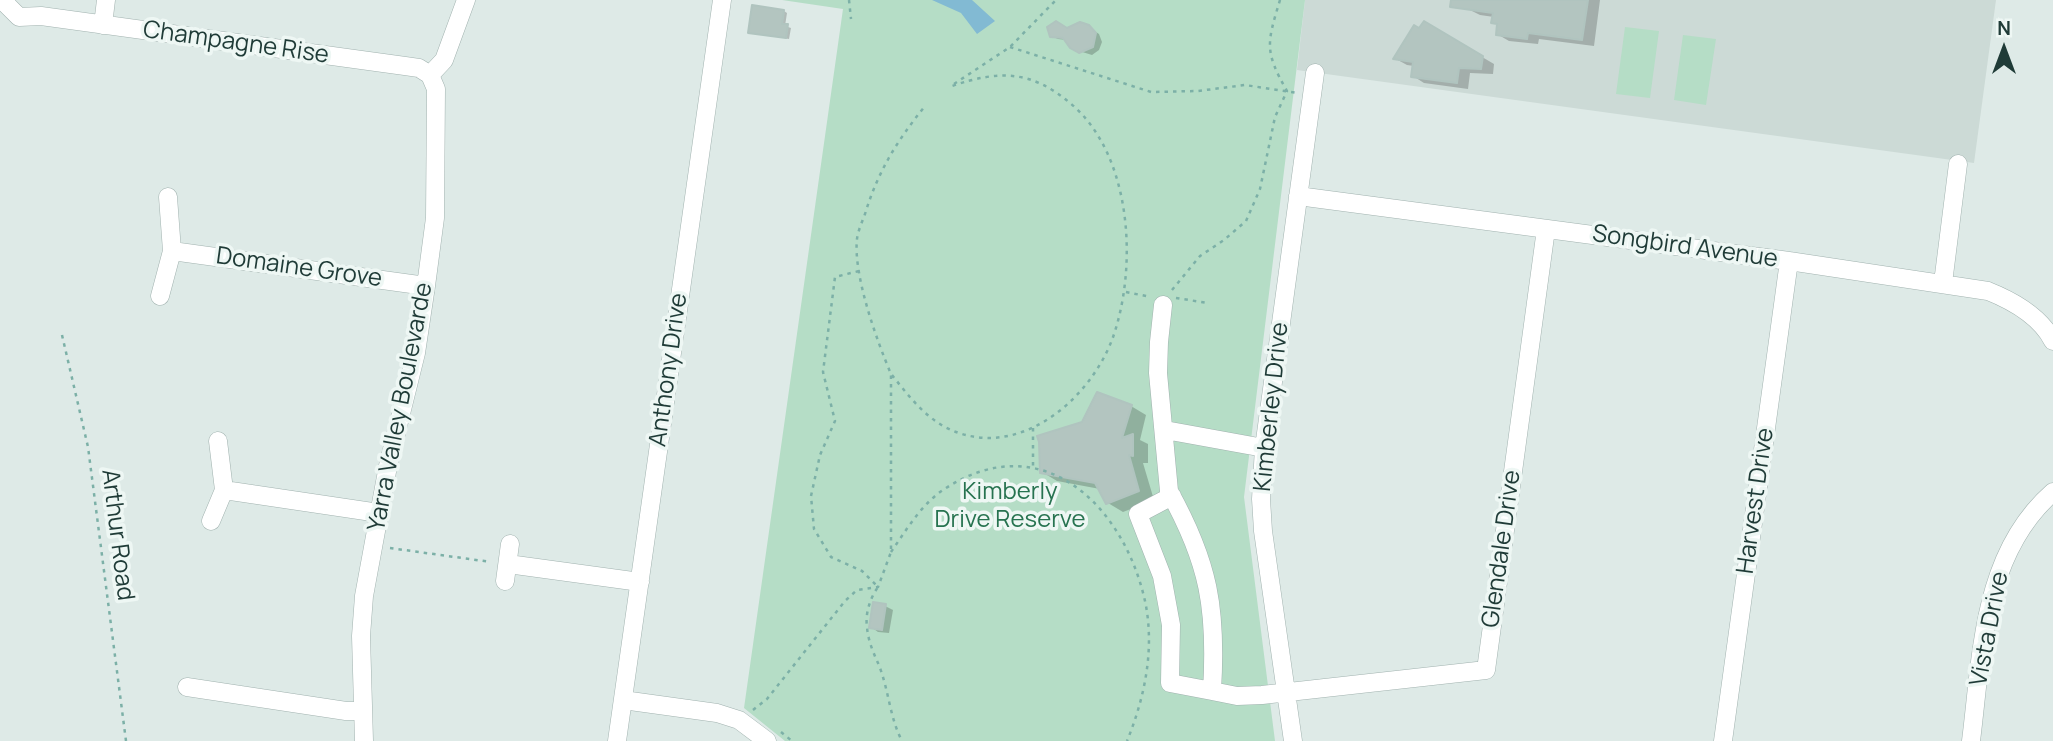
<!DOCTYPE html>
<style>
body{margin:0}
#map{position:relative;width:2053px;height:741px;overflow:hidden;background:#deeae7;font-family:Manrope,sans-serif}
canvas{display:block}
.north{position:absolute;left:1969px;top:14px;width:70px;height:70px;-webkit-text-stroke:5px #eef7f4;paint-order:stroke;rotate:0deg;font-size:19px;font-weight:700;line-height:28px;text-align:center;color:#1f3b37}
.north::after{content:'';display:block;margin:auto;width:24px;height:32px;background:#1f3b37;clip-path:polygon(50% 0,100% 100%,50% 72%,0 100%)}
</style>
<div id="map">
<canvas width="2053" height="741"></canvas>
<div class="north">N</div>
</div>
<script>
const ctx = document.querySelector('canvas').getContext('2d');
ctx.lineJoin = 'round';
function fillPath(path, color) { ctx.fillStyle = color; ctx.fill(path, 'evenodd'); }
function stroke(path, color, width, dash) { ctx.strokeStyle = color; ctx.lineWidth = width; ctx.lineCap = dash ? 'butt' : 'round'; ctx.setLineDash(dash || []); ctx.stroke(path); }
function label(font, color, halo, rows, align = 'center') {
  ctx.font = font + ' Manrope,sans-serif'; ctx.lineWidth = 7; ctx.setLineDash([]); ctx.textBaseline = 'middle'; ctx.strokeStyle = halo; ctx.fillStyle = color; for (const [text, x, y, turn = 0] of rows) {
    ctx.save(); ctx.translate(x, y); ctx.rotate((+turn || 0) * Math.PI / 180); ctx.textAlign = isNaN(turn) ? turn : align; if (halo) ctx.strokeText(text, 0, 0); ctx.fillText(text, 0, 0); ctx.restore();
  }
}
const built = new Path2D(`
 M1305,0h691l-22,163 -677,-93z`);
const green = new Path2D(`
 M782,0h523l-61,497 31,244h-490l-41,-33 99,-699z
 M1625,27l34,4 -9,67 -34,-4z
 M1683,35l33,4 -10,66 -32,-5z`);
const water = new Path2D(`
 M932,0h40l23,21 -18,13 -16,-21z`);
const shadow = new Path2D(`
 M1470,0h130l-6,46 -55,-7 -1,5 -29,-3 -12,-7 2,-9 -6,-3 1,-5 -14,-2 -12,-6z
 M784,11l3,2 -2,13 6,2 -2,11 -39,-7z
 M1424,23l70,41 -1,10 -23,-1 -2,16 -44,-6 -11,-7 1,-10 -7,-1 -11,-6z
 M1084,24l15,10 3,8 -3,8 -7,5 -13,-4 -12,-11 -9,-1 -7,-3z
 M1131,406l15,9 -6,25 8,4v19h-5l11,37 -31,12 -15,-9 -8,-14 -43,-8 -15,-9z
 M885,606l8,4 -4,23 -11,-1 -7,-5z`);
const building = new Path2D(`
 M1451,0h137l-6,40 -54,-7 -1,6 -31,-4 1,-11 -6,-1 2,-10 -43,-6z
 M752,5l32,5 -2,14h6l-2,14 -38,-5z
 M1056,21l11,7 13,-6 9,3 7,8 -3,14 -14,6 -9,-5 -7,-10 -13,-1 -3,-10z
 M1424,21l59,35 -2,13 -22,-1 -2,15 -46,-6 2,-15 -20,-3 21,-34 5,3z
 M1097,392l35,13 -10,33 11,-4v22l-4,-1 10,36 -33,13 -11,-21 -55,-10 -1,-31 -2,-6 45,-14z
 M873,602l13,2 -4,26 -13,-2z`);
const path = new Path2D(`
 M849,0l2,19
 M1010,47l141,45 47,-1 47,-6 53,8
 M954,84l56,-37 46,-47
 M859,271l-24,6 -12,95 12,49 -15,34 -9,41 3,33 17,28 31,14 16,16c-8,11 -13,27 -11,40 1,13 6,25 11,36 11,26 11,53 24,78
 M1172,290l28,-34 24,-16 22,-19 14,-32 15,-72 12,-26c-23,-40 -20,-48 -7,-91
 M1126,292l25,5
 M1176,298l32,5
 M62,335l26,112 38,294
 M892,375c15,19 31,40 53,52 69,36 142,-23 167,-87 26,-71 21,-185 -42,-237 -39,-33 -71,-33 -118,-17
 M1033,428v41
 M390,548l101,14
 M891,552c16,-23 31,-49 55,-64 97,-62 178,18 199,113 10,47 0,96 -18,140
 M753,710l14,-11 78,-98 12,-11 21,-3 13,-35v-178c-14,-33 -38,-99 -34,-135 1,-8 5,-17 8,-25 13,-43 32,-73 60,-108
 M781,732l11,9`);
const minor = new Path2D(`
 M2,0l17,17 22,-1 364,50 14,2 11,7
 M103,25l3,-25
 M1298,196l491,65 199,30c25,10 52,25 65,50
 M172,251l254,35
 M1943,283l15,-119
 M160,296l12,-45 -4,-54
 M1163,305l-4,37 -1,31 11,118c40,72 48,118 43,200l-42,-8 1,-58 -9,-49 -24,-62 34,-18
 M1165,430l99,18
 M224,490l155,23
 M211,521l13,-31 -6,-49
 M508,564l132,18
 M505,581l5,-37
 M187,687l159,24h17
 M1212,691l25,5 25,-1 224,-25 60,-441
 M623,700l94,13 22,7 28,21
 M364,741l-3,-105 3,-40 24,-130 28,-113 10,-67 9,-68 1,-129 -6,-14 14,-15 22,-60
 M617,741l105,-741
 M1293,741l-30,-210 -2,-32 3,-51 51,-375
 M1723,741l66,-480
 M1971,741c11,-87 11,-187 82,-249`);
const streetNames = [
 ["Champagne Rise",236,43,8],
 ["Songbird Avenue",1685,247,8],
 ["Domaine Grove",299,268,8],
 ["Anthony Drive",669,370,-82],
 ["Yarra Valley Boulevarde",401,407,-79],
 ["Kimberley Drive",1272,407,-84],
 ["Harvest Drive",1756,501,-82],
 ["Arthur Road",117,535,83],
 ["Glendale Drive",1502,549,-82],
 ["Vista Drive",1990,629,-79]
];
const parkNames = [
 ["Kimberly",1010,492],
 ["Drive Reserve",1010,520]
];
fillPath(built, '#ccdad6');
fillPath(green, '#b5ddc6');
fillPath(water, '#82bad3');
fillPath(shadow, '#0003');
fillPath(building, '#b3c5c0');
stroke(building, '#b0c4bf', 2);
stroke(minor, '#a1b2af', 19);
stroke(path, '#7cb0a7', 2.5, [3.5, 5]);
stroke(minor, '#fff', 18);
label('24px', '#1f3b37', '#eef7f4', streetNames);
label('24px', '#277350', '#eef7f4', parkNames);
</script>
